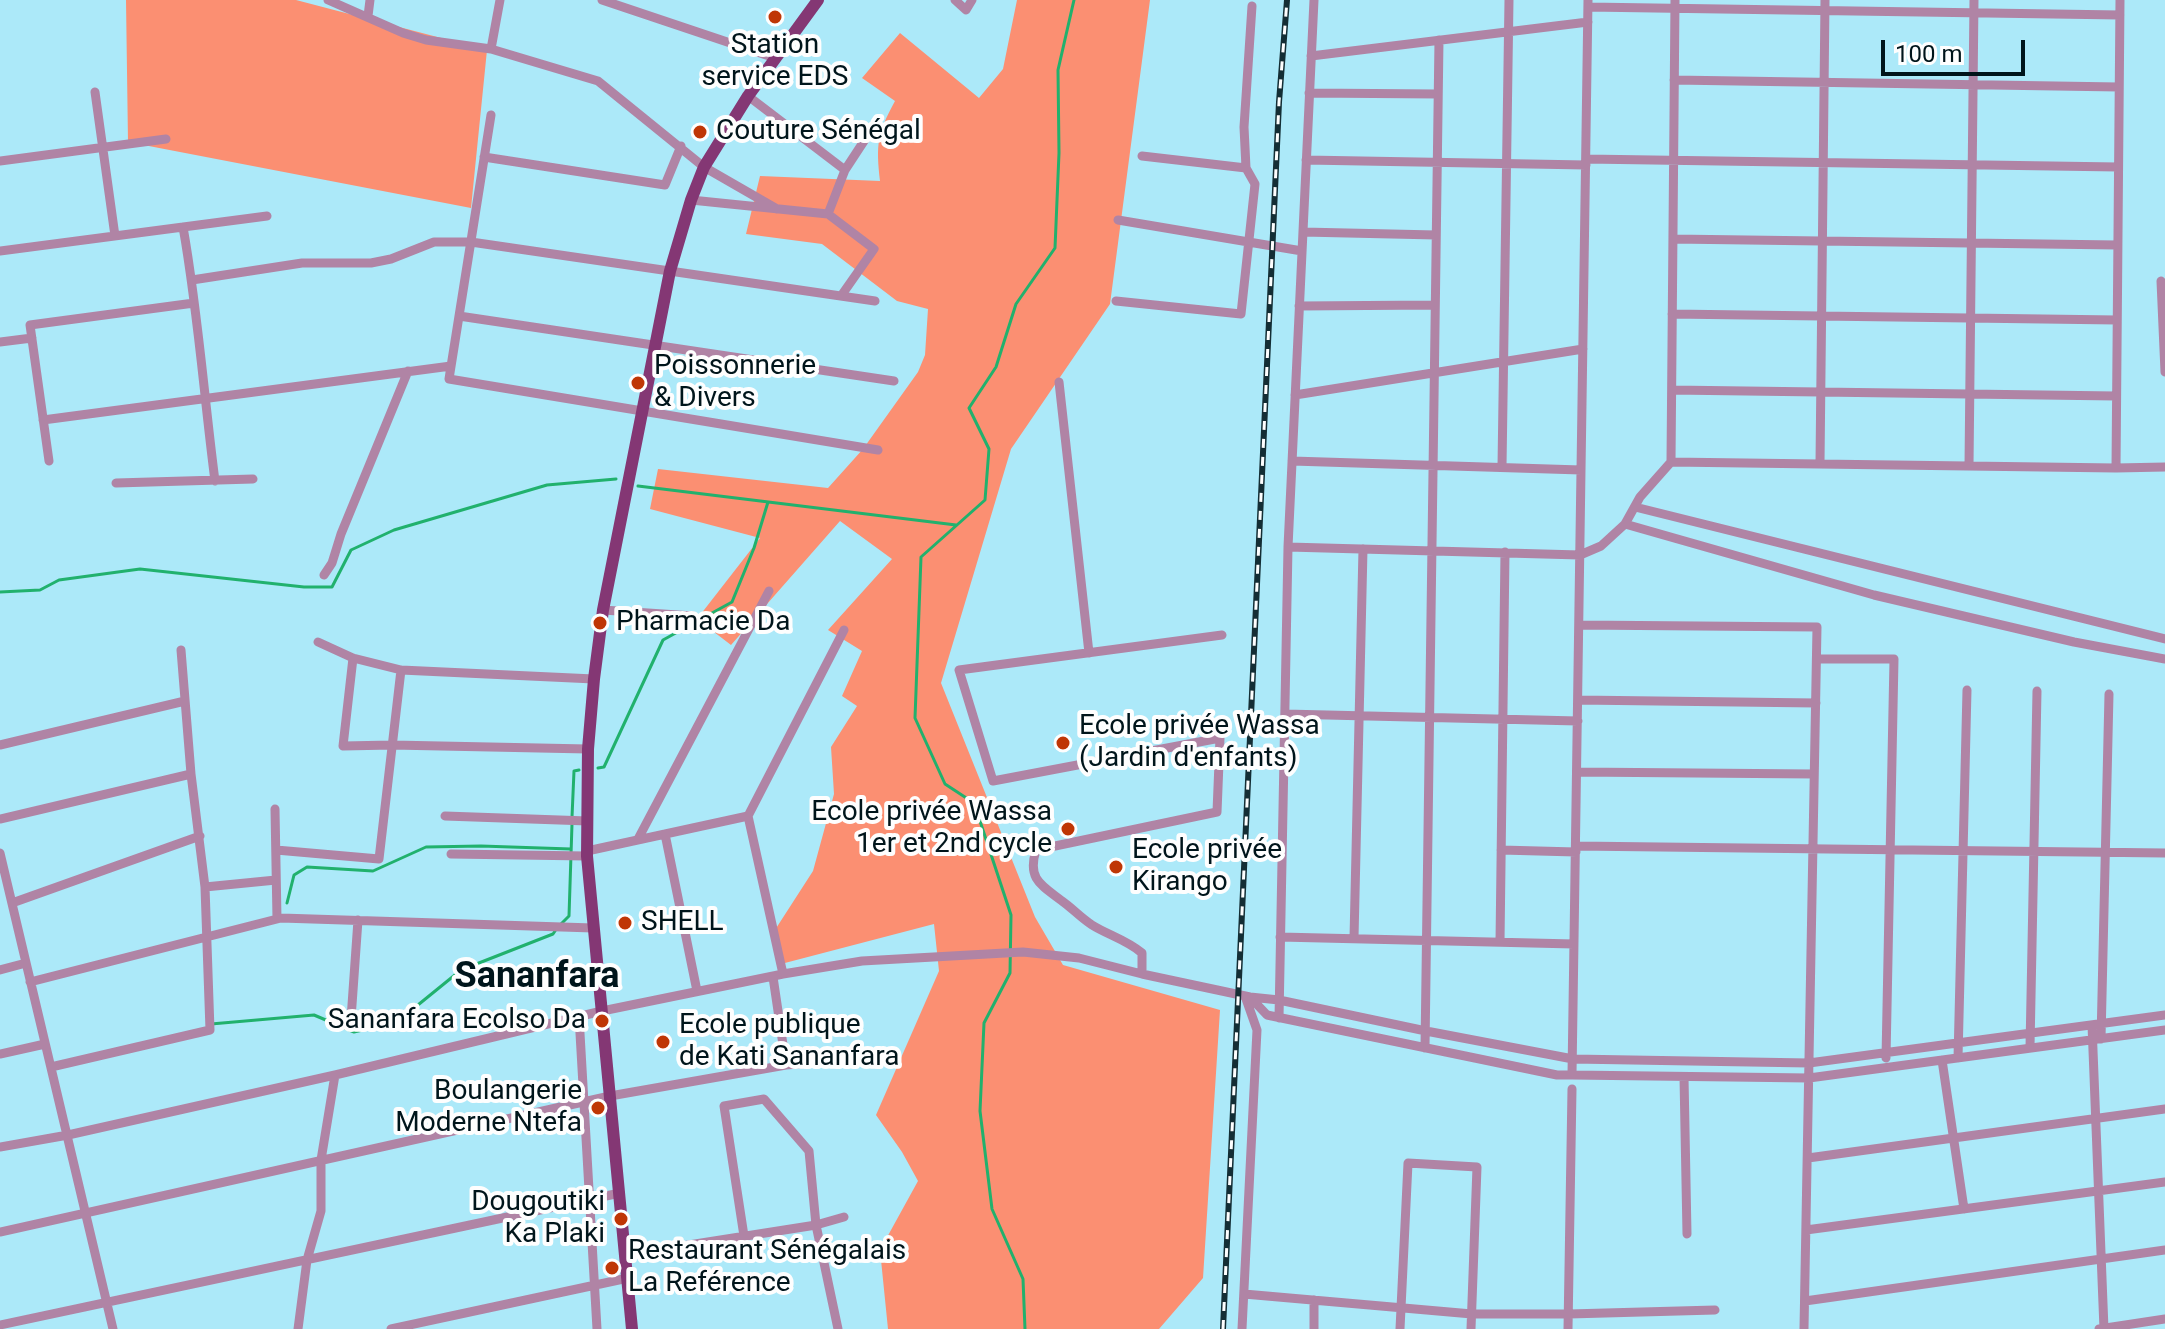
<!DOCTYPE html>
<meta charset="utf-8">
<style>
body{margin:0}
#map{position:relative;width:2165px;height:1329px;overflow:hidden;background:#ace9f9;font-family:Roboto,sans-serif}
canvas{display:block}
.scale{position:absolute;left:1881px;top:40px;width:144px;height:36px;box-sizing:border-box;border:4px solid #00151b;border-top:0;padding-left:10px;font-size:24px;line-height:28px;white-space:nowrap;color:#00151b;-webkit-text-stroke:6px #fefefe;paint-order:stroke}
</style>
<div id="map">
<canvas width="2165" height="1329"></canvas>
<div class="scale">100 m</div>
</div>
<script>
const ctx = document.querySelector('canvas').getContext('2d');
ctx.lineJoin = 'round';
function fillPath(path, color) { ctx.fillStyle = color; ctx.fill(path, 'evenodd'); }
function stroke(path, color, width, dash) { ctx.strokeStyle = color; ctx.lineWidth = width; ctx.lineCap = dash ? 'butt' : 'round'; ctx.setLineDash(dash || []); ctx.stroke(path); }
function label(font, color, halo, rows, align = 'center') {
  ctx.font = font + ' Roboto,sans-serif'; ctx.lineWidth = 8; ctx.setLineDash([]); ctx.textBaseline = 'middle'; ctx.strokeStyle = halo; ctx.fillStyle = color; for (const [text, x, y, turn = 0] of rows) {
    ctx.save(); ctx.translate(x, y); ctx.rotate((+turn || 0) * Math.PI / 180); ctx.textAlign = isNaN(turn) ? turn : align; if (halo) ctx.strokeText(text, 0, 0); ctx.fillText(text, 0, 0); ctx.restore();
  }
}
const green = new Path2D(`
 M126,0h170l191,50 -16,158 -343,-66z
 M1017,0h133l-40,304 -99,145 -70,234 94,234 28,48 157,45 -17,268 -44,51h-271l-8,-79 38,-69 -16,-29 -26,-37 63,-144 -5,-47 -153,40 -8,-31 40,-62 21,-77 -3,-47 26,-41 -15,-10 20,-45 -34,-21 64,-71 -52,-38 -109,124 -34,-26 63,-81 -110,-29 8,-40 170,19 35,-39 55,-77 7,-17 3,-46 -31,-8 -75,-57 -76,-10 14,-58 120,5c-4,-37 -3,-47 15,-80l-33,-23 38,-45 79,65 24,-29z`);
const stream = new Path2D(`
 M638,486l318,39
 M0,592l40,-2 19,-10 81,-11 164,18h28l19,-37 43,-20 153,-45 69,-6
 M598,768l6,-1 59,-127 69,-38 22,-54 14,-46
 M572,817l2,-46 5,-1
 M287,903l7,-28 13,-8 66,4 53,-24 55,-1 90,3
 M560,925l9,-9 3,-92
 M211,1024l103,-9 40,17 43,-10 64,-52 92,-36 2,-3
 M1025,1329l-2,-50 -31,-70 -12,-98 4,-88 26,-50 1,-58 -37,-112 -29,-19 -30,-66 6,-161 64,-57 4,-51 -20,-41 27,-41 20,-63 39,-56 4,-95 -1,-83 16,-70`);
const minor = new Path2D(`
 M328,0l75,33 23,7 65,9 107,32 106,86 73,42
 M602,0l173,58
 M955,0l11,10 6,-10
 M1588,7l532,8
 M368,16l2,-16
 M491,49l9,-49
 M1311,56l277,-34
 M1674,80l445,7
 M95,92l20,144
 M1309,93l129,1
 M748,96l97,74
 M491,115l-42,264 429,71
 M1142,156l104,12
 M484,157l181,28 16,-39
 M1586,159l532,8
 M1306,160l280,5
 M0,161l166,-22
 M691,200l137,14 46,35 -33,47
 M828,214l17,-44 21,-32
 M1118,220l184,31
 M183,227c15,84 21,170 32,254
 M1303,232l133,3
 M1673,239l444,6
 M0,251l267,-35
 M192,280l110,-17h69l20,-4 43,-17h37l404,59
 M2161,281l4,91
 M1116,301l125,13 14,-130 -9,-16 -2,-41 8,-121
 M1299,306l136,-1
 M1672,314l445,6
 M459,316l435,65
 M0,342l32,-4
 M1059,382l30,271
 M1672,390l444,6
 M1295,395l288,-46
 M43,420l408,-54
 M49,461l-19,-136 164,-22
 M1292,461l289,9
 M1671,462l445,6 49,-1
 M1820,464l5,-464
 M1969,466l5,-466
 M1502,467l7,-467
 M2116,468l4,-468
 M116,483l137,-4
 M1635,507l530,132
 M1625,524l249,71 200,47 91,17
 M1288,547l292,8 21,-9 24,-22 15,-27 31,-35 4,-462
 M324,575l8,-12 9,-29 67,-163
 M603,610l90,6
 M1579,625l238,2 -13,702
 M318,642l35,16 48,12 193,9
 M353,658l-10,88 49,-1 196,4
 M1817,659h77l-8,399
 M1578,700l238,3
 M1285,714l293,7
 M0,745l185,-44
 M1577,772l237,2
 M275,809l2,110
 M445,816l143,5
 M0,819l191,-45
 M665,834l32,157
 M638,839l131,-248
 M1576,846l589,7
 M276,850l103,9 22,-189
 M1501,850l75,2
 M587,851l161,-35
 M0,853l113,476
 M451,854l136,2
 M205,887l71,-7
 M12,903l188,-67
 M1280,937l294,7
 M1354,938l9,-389
 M1500,942l5,-390
 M0,970l26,-7
 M783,974l-35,-158 96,-186
 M1142,974v-21c-15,-13 -34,-18 -50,-28 -11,-7 -20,-17 -30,-24 -21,-16 -35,-22 -26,-51l181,-38 3,-74 -227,43 -34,-111 263,-35
 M773,977l13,88
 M30,982l251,-64 312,10
 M1250,997l17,18 290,60h15l237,3 356,-48
 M579,1016l18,313
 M1279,1018l9,-471 26,-547
 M351,1019l7,-99
 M2092,1025l12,304
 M2101,1039l8,-345
 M1425,1048l14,-1008
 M2030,1048l7,-357
 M0,1054l45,-10
 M1958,1058l9,-368
 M1942,1060l22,149
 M51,1067l159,-37 -5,-143 -14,-113 -10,-124
 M1572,1075l16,-1075
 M1684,1077l3,157
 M0,1147l68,-12 267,-60 267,-64 181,-37 79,-13 161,-9 56,6 63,16 108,23 29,3 147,31 147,28 236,4 356,-48
 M1808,1158l357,-49
 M1806,1230l359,-48
 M0,1232l610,-136 176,-31 94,-8
 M744,1236l-20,-130 40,-7 45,52 7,74 22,104
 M625,1255l191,-30 28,-8
 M1244,1294l228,20h97l146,-4
 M1805,1301l360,-51
 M0,1325l620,-132
 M298,1329l9,-69 14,-49v-51l14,-85
 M391,1329l237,-51
 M1242,1329l15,-299 -12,-34
 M1314,1329v-29
 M1400,1329l8,-166 69,4 -6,162
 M1568,1329l4,-240
 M2099,1329l66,-10`);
const major = new Path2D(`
 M632,1329l-45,-473 1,-107 6,-70 9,-69 67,-339 21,-71 13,-33 44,-71 70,-96`);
const rail = new Path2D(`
 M1223,1329l56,-1227 8,-102`);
const markers = [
 [775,17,8,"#bf3605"],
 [700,132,8,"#bf3605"],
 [638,383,8,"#bf3605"],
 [600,623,8,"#bf3605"],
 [1063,743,8,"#bf3605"],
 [1068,829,8,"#bf3605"],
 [1116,867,8,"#bf3605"],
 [625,923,8,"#bf3605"],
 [602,1021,8,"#bf3605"],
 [663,1042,8,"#bf3605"],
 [598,1108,8,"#bf3605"],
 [621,1219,8,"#bf3605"],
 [612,1268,8,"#bf3605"]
];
const poiNames = [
 ["Station",775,46,"center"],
 ["service EDS",775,78,"center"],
 ["Couture Sénégal",716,132],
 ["Poissonnerie",654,367],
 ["& Divers",654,399],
 ["Pharmacie Da",616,623],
 ["Ecole privée Wassa",1079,727],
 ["(Jardin d'enfants)",1079,759],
 ["Ecole privée Wassa",1052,813,"right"],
 ["1er et 2nd cycle",1052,845,"right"],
 ["Ecole privée",1132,851],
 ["Kirango",1132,883],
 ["SHELL",641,923],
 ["Sananfara Ecolso Da",586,1021,"right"],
 ["Ecole publique",679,1026],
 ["de Kati Sananfara",679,1058],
 ["Boulangerie",582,1092,"right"],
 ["Moderne Ntefa",582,1124,"right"],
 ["Dougoutiki",605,1203,"right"],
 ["Ka Plaki",605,1235,"right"],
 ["Restaurant Sénégalais",628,1252],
 ["La Reférence",628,1284]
];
const districtNames = [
 ["Sananfara",537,978]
];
fillPath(green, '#fb8f72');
stroke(stream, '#21b16d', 3);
stroke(minor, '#b084a5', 9);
stroke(major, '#843774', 12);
stroke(rail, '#142e35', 6);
stroke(rail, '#fefefe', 3, [9]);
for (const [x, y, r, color] of markers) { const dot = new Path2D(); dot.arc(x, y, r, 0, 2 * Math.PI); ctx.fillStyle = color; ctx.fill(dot); stroke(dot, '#fefefe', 3); }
label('28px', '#00151b', '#fefefe', poiNames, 'left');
label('bold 36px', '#00151b', '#fefefe', districtNames);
</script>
